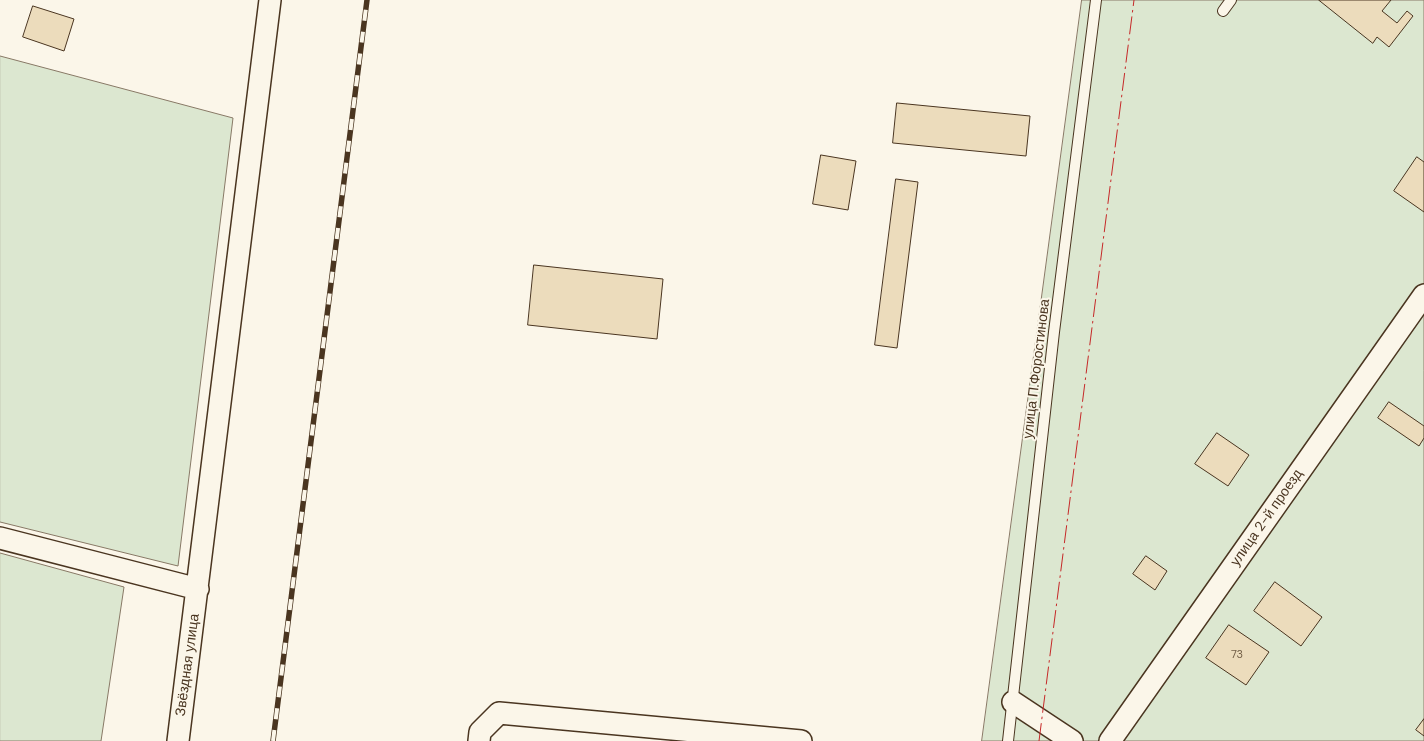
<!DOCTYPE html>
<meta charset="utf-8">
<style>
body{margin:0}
canvas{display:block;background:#fbf6e9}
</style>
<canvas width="1424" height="741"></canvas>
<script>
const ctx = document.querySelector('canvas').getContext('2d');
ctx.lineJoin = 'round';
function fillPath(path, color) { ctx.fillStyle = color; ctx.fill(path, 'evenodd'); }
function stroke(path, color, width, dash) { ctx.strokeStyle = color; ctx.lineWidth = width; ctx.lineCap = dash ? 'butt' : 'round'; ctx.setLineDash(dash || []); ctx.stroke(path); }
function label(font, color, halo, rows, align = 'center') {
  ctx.font = font + ' "DM Sans",sans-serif'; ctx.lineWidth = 4; ctx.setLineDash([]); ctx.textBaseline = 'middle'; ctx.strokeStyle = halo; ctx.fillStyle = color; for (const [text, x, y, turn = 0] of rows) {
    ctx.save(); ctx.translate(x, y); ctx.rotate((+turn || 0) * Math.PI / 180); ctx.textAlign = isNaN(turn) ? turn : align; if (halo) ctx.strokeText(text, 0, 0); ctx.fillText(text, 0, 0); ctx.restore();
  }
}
const green = new Path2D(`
 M1082,0h342v741h-442z
 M0,56l233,62 -55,448 -178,-44z
 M0,553l124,34 -23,154h-101z`);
const building = new Path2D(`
 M1319,0h72l-9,11 15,12 10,-12 6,5 -24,31 -12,-10 -4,6z
 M33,6l41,13 -10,32 -41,-14z
 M897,103l133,13 -4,40 -133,-13z
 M821,155l35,6 -8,49 -35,-6z
 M1417,157l7,5v50l-30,-21z
 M896,179l22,3 -21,166 -22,-3z
 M534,265l129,14 -6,60 -129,-14z
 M1389,402l35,24v12l-5,8 -41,-28z
 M1217,433l32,22 -21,31 -33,-22z
 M1146,556l21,15 -12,19 -22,-16z
 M1275,582l47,35 -21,29 -47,-35z
 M1229,625l40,27 -23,33 -40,-27z
 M1424,719v17l-8,-6z`);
const lane = new Path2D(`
 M1223,11l8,-11
 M1008,741l46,-409 42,-332`);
const street = new Path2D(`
 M0,538l198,51
 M1013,702l59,39
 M178,741l92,-741
 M479,741l1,-9 19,-19 302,28
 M1110,741l314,-446`);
const rail = new Path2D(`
 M273,741l94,-741`);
const power = new Path2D(`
 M1039,741l95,-741`);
const numberNames = [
 ["73",1237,655]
];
const streetNames = [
 ["улица П.Форостинова",1037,369,-83],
 ["улица 2-й проезд",1267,518,-55],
 ["Звёздная улица",188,665,-82]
];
fillPath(green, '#dce7d0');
stroke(green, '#887966', 1);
fillPath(building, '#ecdcbc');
stroke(building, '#4a3520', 1);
stroke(lane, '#4a3520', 12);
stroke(street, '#4a3520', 24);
stroke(lane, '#fbf6e9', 10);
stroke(street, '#fbf6e9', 21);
stroke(rail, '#4a3520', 5.5);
stroke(rail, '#fbf6e9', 4, [11]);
stroke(power, '#c62828', 1, [18, 4, 2.5, 4]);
label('11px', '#725f47', null, numberNames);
label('14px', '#4a3520', '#fbf6e9', streetNames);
</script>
